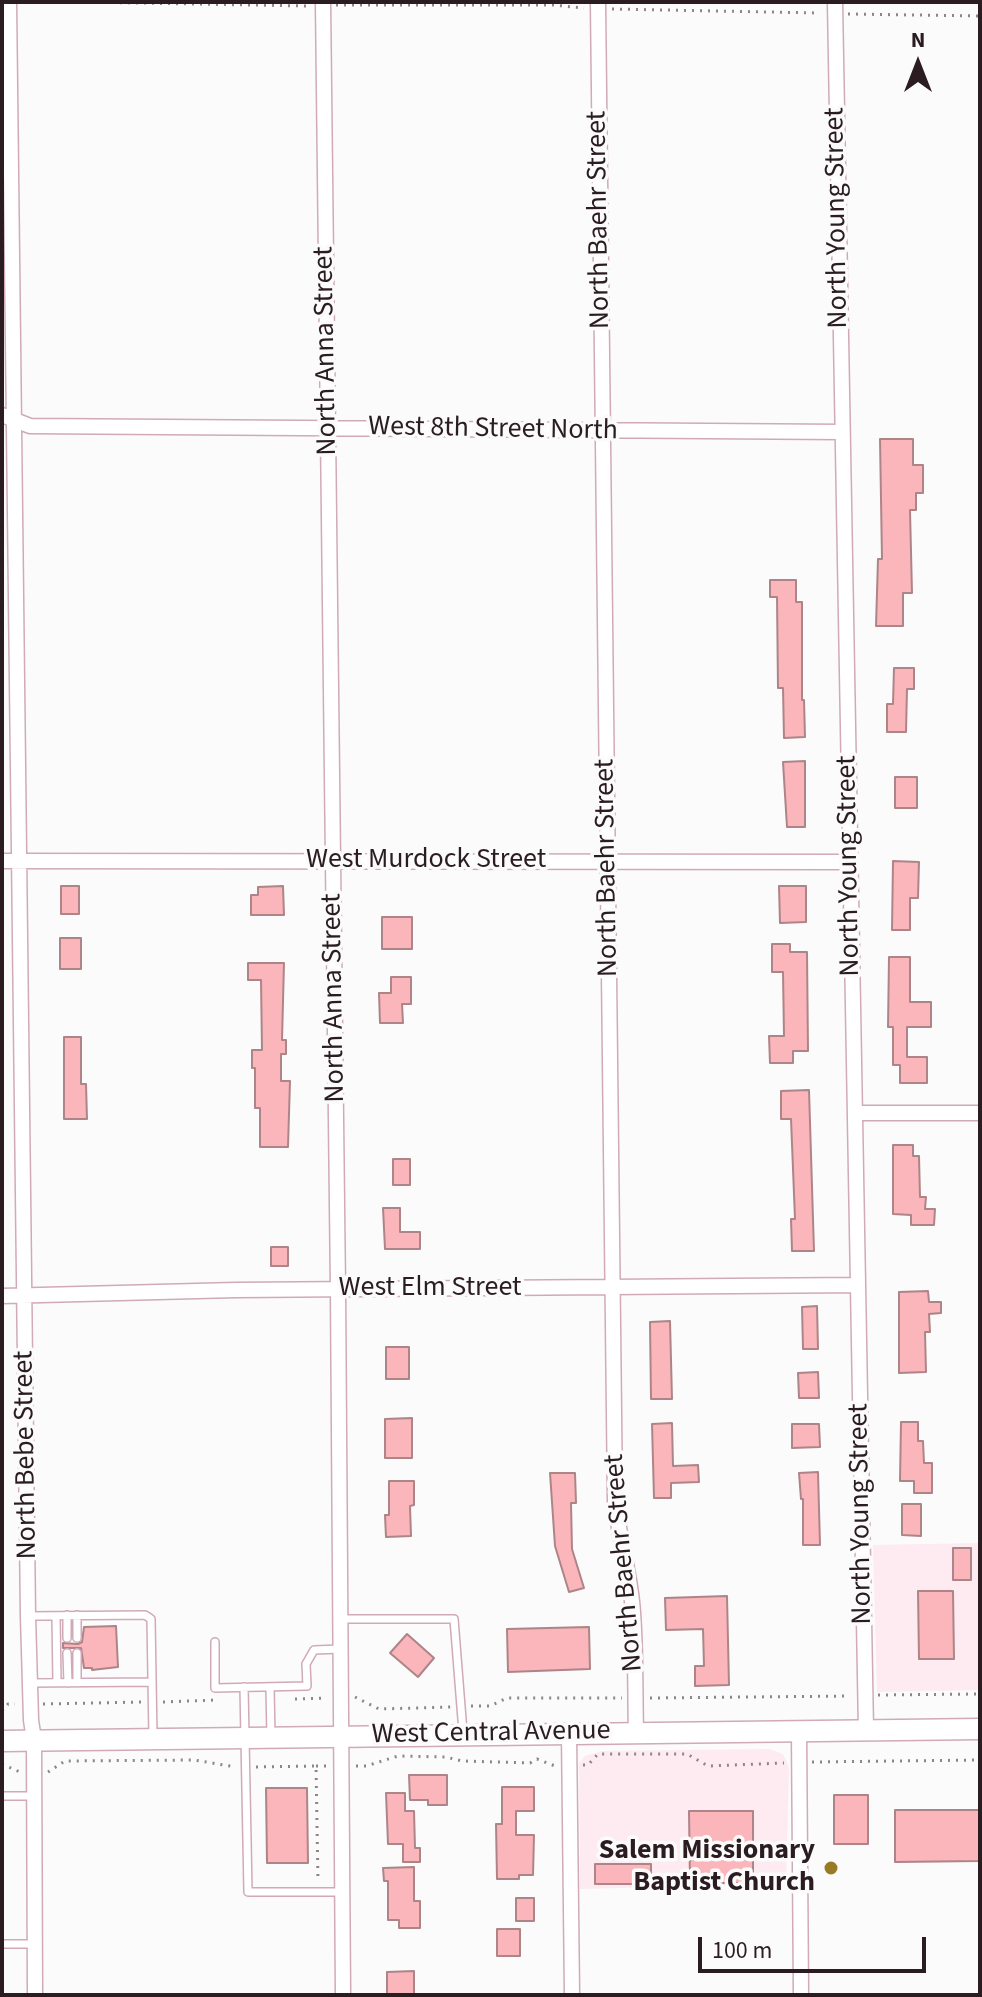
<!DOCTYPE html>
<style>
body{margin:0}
#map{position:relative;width:982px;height:1997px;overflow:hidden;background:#fbfbfb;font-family:"Source Sans 3",sans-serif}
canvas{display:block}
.frame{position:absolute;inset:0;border:4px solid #2a1c21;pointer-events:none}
.north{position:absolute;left:878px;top:24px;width:80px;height:80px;-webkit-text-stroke:6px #fbfbfb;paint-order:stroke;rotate:0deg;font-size:22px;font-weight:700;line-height:32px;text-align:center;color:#2a1c21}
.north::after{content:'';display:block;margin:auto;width:28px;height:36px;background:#2a1c21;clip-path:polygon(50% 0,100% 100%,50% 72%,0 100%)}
.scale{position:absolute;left:698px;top:1937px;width:228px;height:36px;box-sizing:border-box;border:4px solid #2a1c21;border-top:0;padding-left:10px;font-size:24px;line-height:28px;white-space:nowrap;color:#2a1c21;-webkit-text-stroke:6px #fbfbfb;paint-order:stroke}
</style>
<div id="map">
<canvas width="982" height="1997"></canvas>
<div class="frame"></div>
<div class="north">N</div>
<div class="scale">100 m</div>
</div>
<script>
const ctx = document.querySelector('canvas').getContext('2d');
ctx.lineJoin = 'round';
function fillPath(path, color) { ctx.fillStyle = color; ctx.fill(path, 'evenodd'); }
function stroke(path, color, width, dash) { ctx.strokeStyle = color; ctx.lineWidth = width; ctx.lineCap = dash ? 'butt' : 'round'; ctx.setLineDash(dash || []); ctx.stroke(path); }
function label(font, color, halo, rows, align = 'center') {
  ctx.font = font + ' "Source Sans 3",sans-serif'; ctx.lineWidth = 7; ctx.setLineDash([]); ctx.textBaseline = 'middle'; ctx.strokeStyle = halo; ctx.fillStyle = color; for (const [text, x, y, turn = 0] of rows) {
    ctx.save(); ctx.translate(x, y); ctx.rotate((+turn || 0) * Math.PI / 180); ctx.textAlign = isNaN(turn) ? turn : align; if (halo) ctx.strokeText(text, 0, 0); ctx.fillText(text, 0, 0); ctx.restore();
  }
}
const built = new Path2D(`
 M980,1543v147l-103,2 -4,-147z
 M770,1749l13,5 6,14 -3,116 -206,5 -1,-126 6,-7 17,-5z`);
const building = new Path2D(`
 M880,439h33v26h10v28h-7v17h-6l2,83h-9v33h-27l2,-67h4z
 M770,580h26v22h6v98h2l1,37 -21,1 -1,-50h-5l-1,-91h-7z
 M894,668h20v21h-7l-1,43h-19v-28h6z
 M805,761v66h-18l-4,-65z
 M895,777h22v31h-22z
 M893,861l26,1 -1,36h-8v32h-18z
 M61,886h18v28h-18z
 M283,886l1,29h-33v-20h7v-8z
 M779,886h27v36l-26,1z
 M382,917h30v32h-30z
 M60,938h21v31h-21z
 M772,944h18v8h17l1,99h-15v12h-23l-1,-27h15l-1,-64h-11z
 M889,957h21v45h21v25h-24v30h20v26h-27v-18h-7v-38h-5z
 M248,963h36l-2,77h4v14h-5v27h9l-2,66h-28v-39h-5v-40h-3v-18h10l-1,-70h-13z
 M391,977h20v27h-9l1,19h-23l-1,-30h12z
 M64,1037h17v47h5l1,35h-23z
 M809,1090l5,161h-22l-1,-32h4l-4,-100h-10v-28z
 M893,1145h20v11h6l1,41h6l-1,12h10l-1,16h-23v-10l-18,-1z
 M393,1159h17v26h-17z
 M383,1208h17v24h20v17h-35z
 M271,1247h17v19h-17z
 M928,1291l1,11h12v11l-12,1 1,18h-5l1,40 -27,1v-81z
 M817,1306l1,43h-15l-1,-42z
 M670,1321l2,78h-21l-1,-77z
 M386,1347h23v32h-23z
 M818,1372l1,26h-20l-1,-25z
 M412,1418v40h-27v-39z
 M901,1422h17v19h5l1,22h8v30h-18v-12h-14z
 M672,1423l1,43 25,-1 1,17 -28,1v15h-17l-2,-74z
 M792,1424h27l1,23 -28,1z
 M818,1472l2,73h-17v-46h-2l-2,-26z
 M550,1473h25l1,30h-5l1,46 12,39 -15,4 -14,-46z
 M389,1481h25v24l-4,1 1,30 -25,1 -1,-22h4z
 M902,1504h19v32l-19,-1z
 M953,1548h18v32h-18z
 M918,1591h35l1,68h-35z
 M727,1596l2,89 -34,1v-20h9l-1,-37 -37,1 -1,-32z
 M116,1626l2,41 -26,3v-2h-8l-3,-20h-18v-5l15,1 4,-2 2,-15z
 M589,1627l1,42 -82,3 -1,-43z
 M407,1634l27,24 -16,19 -28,-24z
 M409,1775h38v30h-19v-5h-18z
 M502,1787h32v24h-18v24h18l-1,40h-14v4h-22l-1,-55h6z
 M266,1788h41l1,75h-41z
 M386,1793h19v18h9l1,37h5v14h-17v-18h-15z
 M834,1795h34v49h-34z
 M895,1810h85v51l-85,1z
 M689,1811h64v72h-63z
 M595,1864h56v20h-56z
 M414,1867v34h6v27h-21v-8h-11v-39h-4l-1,-13z
 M516,1898h18v23h-18z
 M497,1929h23v27h-23z
 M414,1971v23h-27v-22z`);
const path = new Path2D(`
 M80,2l228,4
 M336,5h217l31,3
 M612,9l208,4
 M848,14l132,2
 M878,1695l102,-1
 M355,1697l24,12 73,-2
 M650,1698l200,-2
 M295,1699l32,-1
 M163,1702l52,-2
 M43,1704l100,-2
 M471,1706h19l17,-8h115
 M2,1711l6,-7h7
 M812,1762l168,-2
 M2,1764l18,8
 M583,1765h5l10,-11h89l21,12 76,-3
 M316,1766h13
 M356,1766h10l32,-10 48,1 16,4 68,2 7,-4 18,7
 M256,1767l60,-1 2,116
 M48,1772l17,-11 129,-1 42,7`);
const service = new Path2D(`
 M67,1615v23
 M77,1615v23
 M28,1616l117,-1 6,4 2,118
 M56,1616l1,67
 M341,1619h113l9,113
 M215,1642v46l92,-2 -1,-22 8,-14 27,-1
 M67,1653l1,30
 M77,1653v30
 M30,1683l122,-1
 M244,1687l4,205h95
 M270,1687l1,50
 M2,1796h33
 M2,1944h33`);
const minor = new Path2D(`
 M9,2l19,1614 3,104 3,20 1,255
 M323,2l15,1287 5,706
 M598,2l17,1499c4,38 16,74 18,112 3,39 2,80 3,120
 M835,2l31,1728
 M2,415l28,11 812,6
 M2,861l848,1
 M855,1113h125
 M2,1296l234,-6 622,-5
 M799,1730l2,265
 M569,1733l3,262`);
const secondary = new Path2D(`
 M2,1741l978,-12`);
const markers = [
 [831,1868,8,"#987b24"]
];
const streetNames = [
 ["North Young Street",838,218,-91],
 ["North Baehr Street",600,220,-91],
 ["North Anna Street",327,351,-91],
 ["West 8th Street North",493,430,1],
 ["West Murdock Street",426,861],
 ["North Young Street",850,866,-91],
 ["North Baehr Street",608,868,-91],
 ["North Anna Street",335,998,-91],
 ["West Elm Street",430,1289],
 ["North Bebe Street",27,1455,-91],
 ["North Young Street",862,1514,-91],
 ["North Baehr Street",625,1563,-95],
 ["West Central Avenue",491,1734,-1]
];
const poiNames = [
 ["Salem Missionary",815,1852],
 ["Baptist Church",815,1884]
];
fillPath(built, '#feeaf1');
fillPath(building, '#fab6bb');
stroke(building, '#ad8588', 2);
stroke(service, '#d0aab8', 10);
stroke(minor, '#d0aab8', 17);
stroke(secondary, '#d0aab8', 23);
stroke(path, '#8d8588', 3, [2, 6]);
stroke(service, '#fff', 7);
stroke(minor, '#fff', 14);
stroke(secondary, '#fff', 20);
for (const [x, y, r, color] of markers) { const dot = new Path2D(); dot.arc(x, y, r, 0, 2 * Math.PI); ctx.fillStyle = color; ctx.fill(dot); stroke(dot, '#fbfbfb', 3); }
label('28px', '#2a1c21', '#fbfbfb', streetNames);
label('bold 28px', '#2a1c21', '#fbfbfb', poiNames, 'right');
</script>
